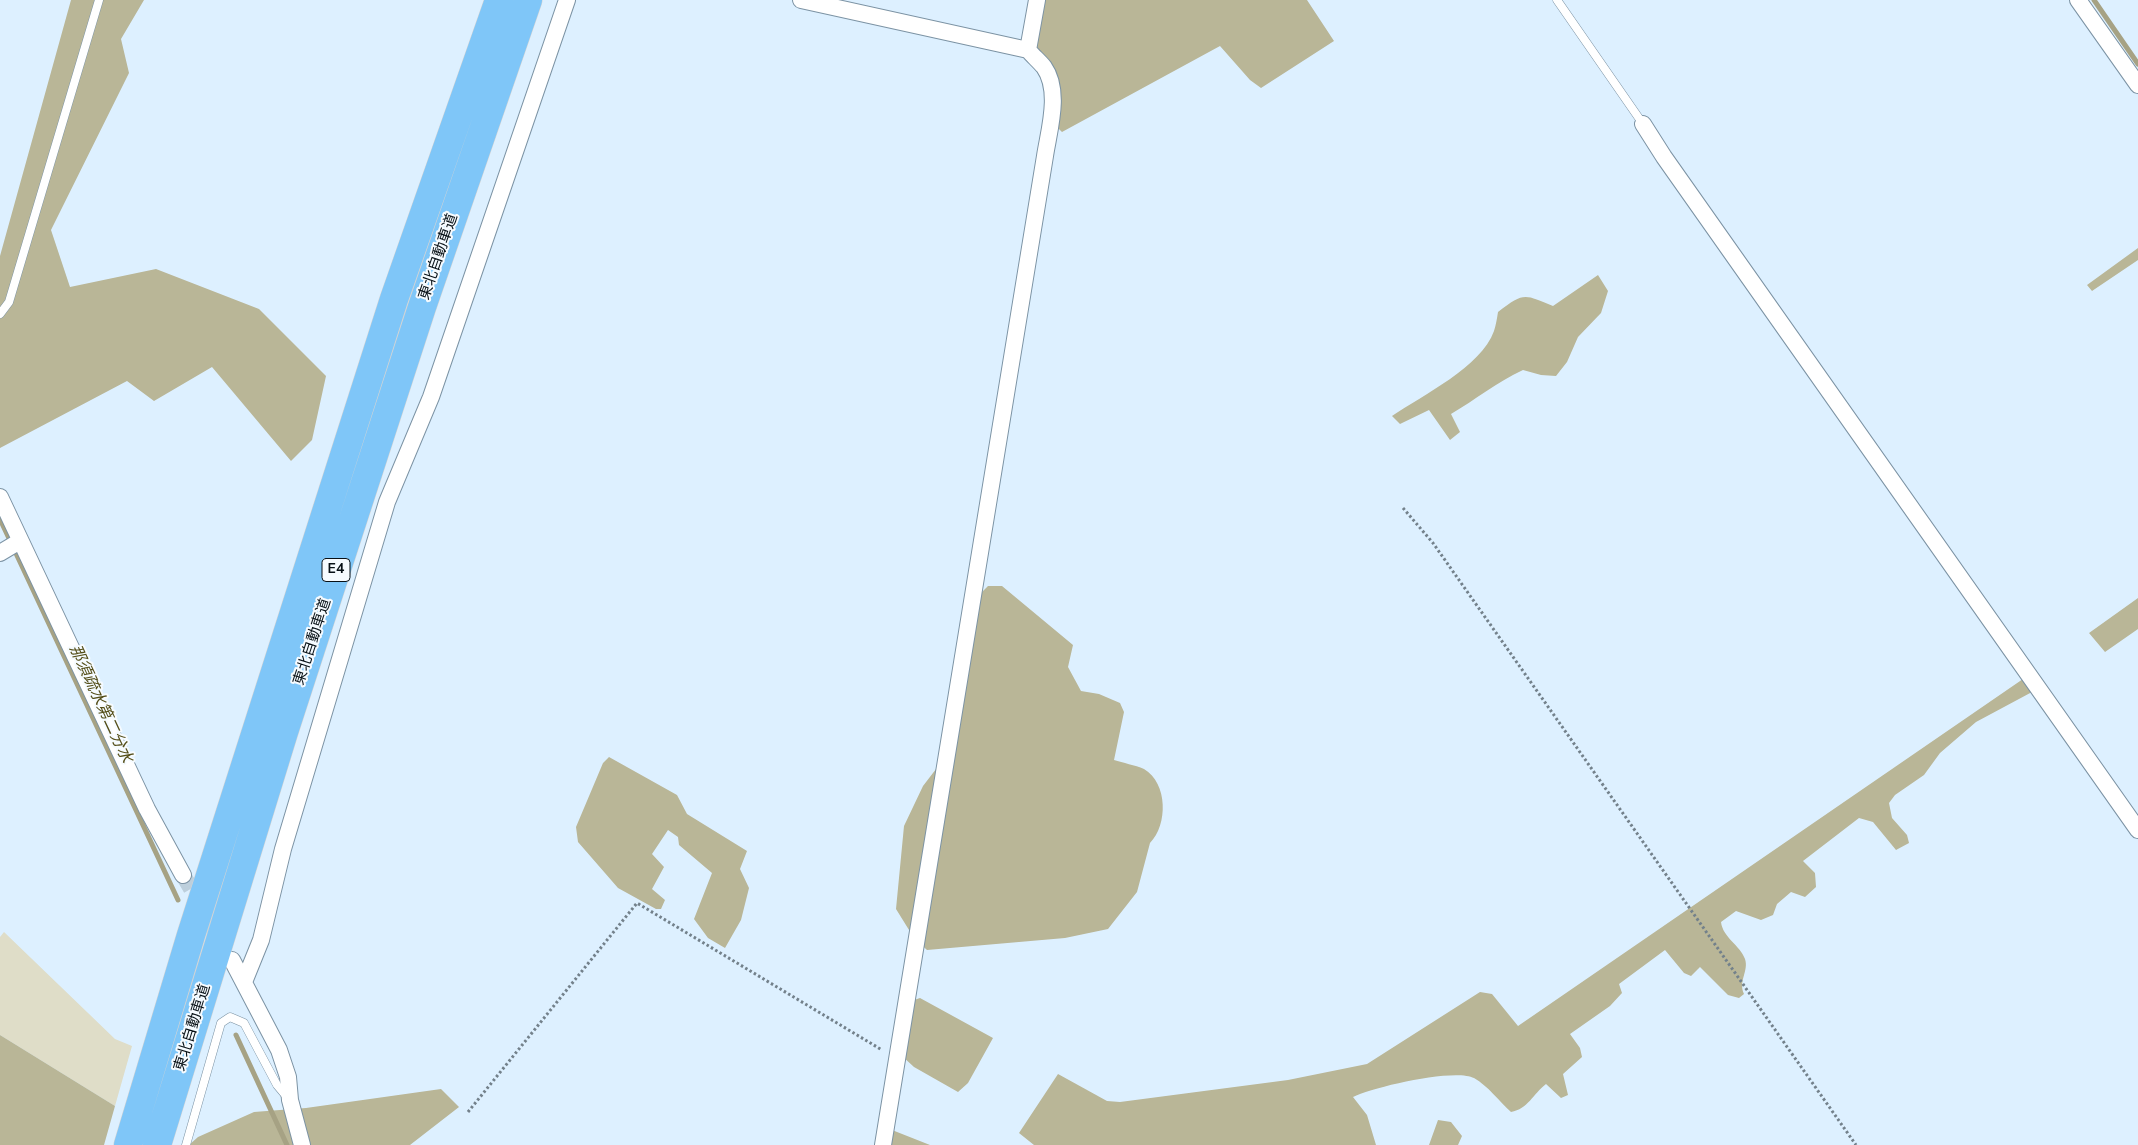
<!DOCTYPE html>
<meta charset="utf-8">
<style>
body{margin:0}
canvas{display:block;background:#ddf0ff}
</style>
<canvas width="2138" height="1145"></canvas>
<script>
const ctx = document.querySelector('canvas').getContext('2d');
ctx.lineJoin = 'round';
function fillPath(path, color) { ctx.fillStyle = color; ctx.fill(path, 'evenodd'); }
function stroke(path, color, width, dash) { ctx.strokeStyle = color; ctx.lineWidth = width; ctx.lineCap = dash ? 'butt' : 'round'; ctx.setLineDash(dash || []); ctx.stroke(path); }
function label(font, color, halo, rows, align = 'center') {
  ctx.font = font + ' "Nunito Sans","Noto Sans JP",sans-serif'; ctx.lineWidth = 4; ctx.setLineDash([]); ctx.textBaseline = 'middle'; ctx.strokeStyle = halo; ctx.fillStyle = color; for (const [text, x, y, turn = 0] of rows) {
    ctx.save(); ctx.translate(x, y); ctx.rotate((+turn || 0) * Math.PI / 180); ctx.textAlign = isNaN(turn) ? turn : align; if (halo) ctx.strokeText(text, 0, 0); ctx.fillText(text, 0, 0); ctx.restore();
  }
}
const green = new Path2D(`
 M4,932l111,107 17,7 -17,60 -115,-71v-98z`);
const forest = new Path2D(`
 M71,0h73l-23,39 8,34 -78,157 19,57 86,-18 103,40 67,67 -14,64 -21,21 -79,-94 -58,34 -27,-20 -127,67v-192z
 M1039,0h268l27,41 -73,47 -11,-8 -30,-34 -158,86 -9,-9 -21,-80z
 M2138,248v12l-46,31 -5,-6z
 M1598,275l10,16 -7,22 -23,24 -11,25 -11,14 -15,-1 -18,-5c-26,12 -48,30 -72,44l9,18 -10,8 -21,-30 -29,14 -8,-8c31,-21 89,-49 102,-85 2,-6 3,-13 4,-19 26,-20 26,-18 55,-6z
 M988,586h14l71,59 -5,22 13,24 18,3 21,9 4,9 -10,48c9,3 21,5 30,9 24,14 24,56 6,74l-13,49 -29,37 -43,9 -138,12 -13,-12 -18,-29 8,-83 19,-40 33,-43 25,-150z
 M2138,598v31l-33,23 -16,-19z
 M2023,679l9,13 -56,30 -36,31 -16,22 -29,20 -6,8 3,15 15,17 2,8 -13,7 -23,-28 -14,-4 -56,43 12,12 1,14 -11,10 -14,-5 -14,12 -4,11 -12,5 -25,-9 -15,11c2,16 19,23 24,37 4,12 -7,22 -1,35l-5,4 -11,-3 -28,-28 -9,9 -7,-3 -19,-23 -46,34 3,9 -12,13 -40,28 10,14 2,9 -19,17 5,21 -7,3 -15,-14c-13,10 -18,25 -35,28 -12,-11 -23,-26 -37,-34 -20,-10 -101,9 -121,19l14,18 9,30h-342l-15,-12 39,-59 49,27 13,1 168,-22 79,-16 113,-72 12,2 26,32z
 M609,757l68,38 10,19 60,37 -7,18 9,19 -8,32 -16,28 -17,-10 -14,-19 18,-46 -33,-28 -1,-8 -10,-7 -16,24 12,13 -12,22 13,11 -4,9h-5l-38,-21 -40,-46 -2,-15 27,-64z
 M920,998l73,40 -25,45 -10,9 -44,-25 -12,-11 12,-56z
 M0,1035l115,71 -11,39h-104z
 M441,1089l18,18 -49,38h-221l9,-8 56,-25 52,-4z
 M1438,1120l13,2 11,14 -4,9h-29z
 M892,1130l38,15h-53z`);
const stream = new Path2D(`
 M2094,0l44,64
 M0,519l178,381
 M236,1035l51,110`);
const minorTunnel = new Path2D(`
 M183,875l39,67`);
const path = new Path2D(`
 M1403,508l30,35 423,602
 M468,1112l169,-209 245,147`);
const service = new Path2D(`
 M1557,0l86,124
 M0,314l9,-12 90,-302
 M186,1145l35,-122 9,-6 14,6 33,62 10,12`);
const minor = new Path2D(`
 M801,0l227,50c5,6 11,11 16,17 17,24 5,63 1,89l-162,989
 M2078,0l60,85
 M1028,50l9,-50
 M1643,124l21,33 474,673
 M0,497l147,312 36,66
 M0,553l20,-12
 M232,960l47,90 9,27 2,23 12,45
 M244,982l17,-42 22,-91 104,-347 44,-105 136,-397`);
const motorway = new Path2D(`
 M128,1145l63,-210 203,-636 105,-299
 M157,1145l127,-413 138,-425 106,-307`);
const shields = [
 [336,570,28]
];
const shieldNames = [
 ["E4",336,570]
];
const streetNames = [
 ["東北自動車道",439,257,-71],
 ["東北自動車道",313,642,-72],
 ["東北自動車道",193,1028,-73]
];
const waterNames = [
 ["那須疏水第二分水",100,704,65]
];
fillPath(green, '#dfddc8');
fillPath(forest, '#b9b697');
stroke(stream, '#a6a284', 5);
stroke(minorTunnel, '#bdcfdc', 16, [16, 8]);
stroke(service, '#7c93a4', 9);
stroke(minor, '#7c93a4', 18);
stroke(motorway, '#d3d4d5', 29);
stroke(path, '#73818b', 3, [2.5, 2.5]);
stroke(service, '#fff', 8);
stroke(minor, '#fff', 16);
stroke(motorway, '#7fc6f8', 28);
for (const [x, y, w] of shields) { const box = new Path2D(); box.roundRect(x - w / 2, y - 11.5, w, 23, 4); ctx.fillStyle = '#f6fbff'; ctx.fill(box); stroke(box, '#081117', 1); }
label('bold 14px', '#081117', null, shieldNames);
label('15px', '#081117', '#f6fbff', streetNames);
label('italic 16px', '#544e19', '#f6fbff', waterNames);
</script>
